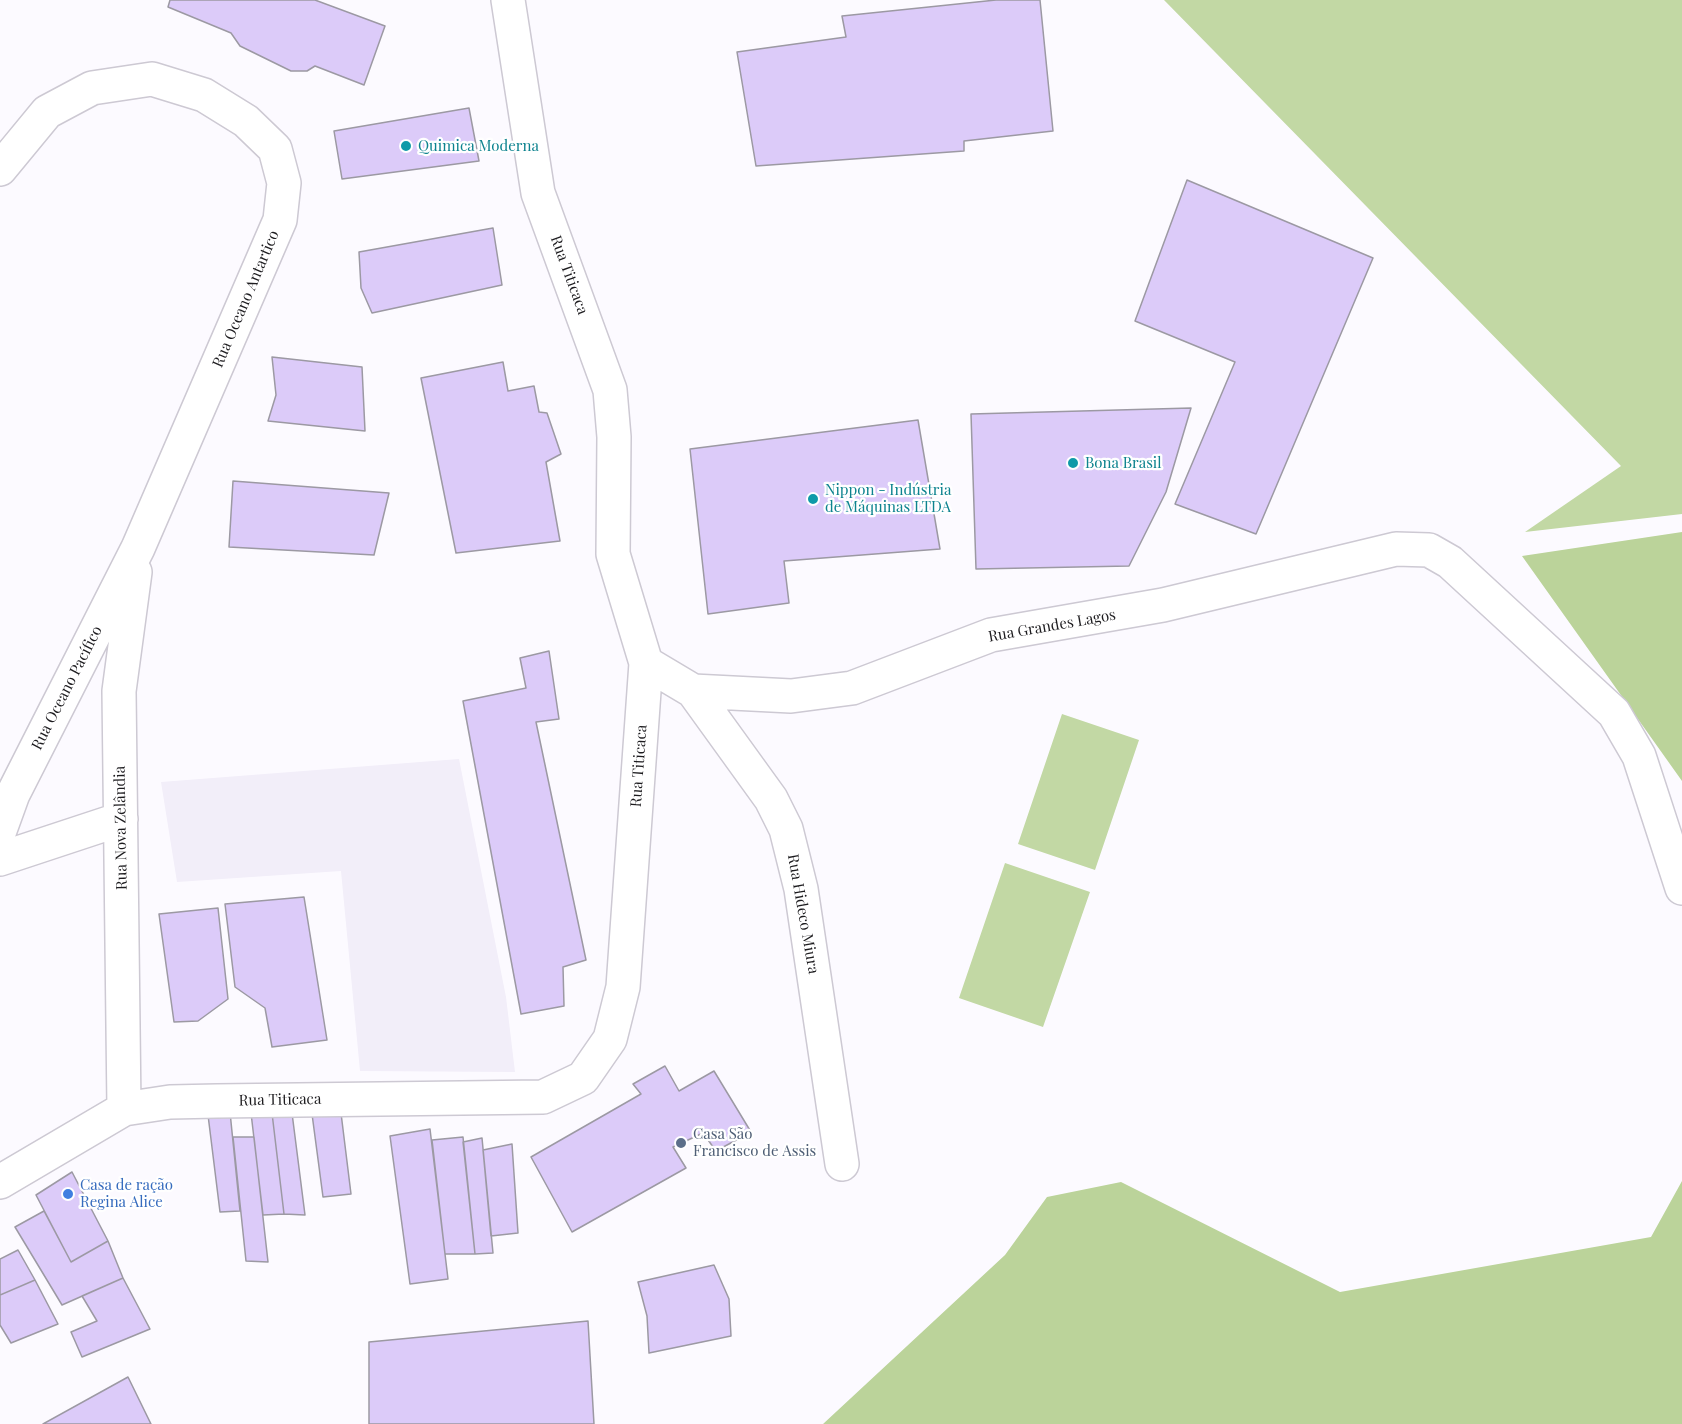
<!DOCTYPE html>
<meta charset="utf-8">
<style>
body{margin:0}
canvas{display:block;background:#fcfaff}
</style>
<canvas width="1682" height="1424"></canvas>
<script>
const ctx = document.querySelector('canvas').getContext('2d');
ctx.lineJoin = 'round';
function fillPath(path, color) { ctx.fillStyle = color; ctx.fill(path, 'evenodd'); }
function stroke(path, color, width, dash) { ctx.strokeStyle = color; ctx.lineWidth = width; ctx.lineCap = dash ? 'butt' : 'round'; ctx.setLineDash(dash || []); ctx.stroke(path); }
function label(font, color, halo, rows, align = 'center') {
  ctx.font = font + ' "Playfair Display",serif'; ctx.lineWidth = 4.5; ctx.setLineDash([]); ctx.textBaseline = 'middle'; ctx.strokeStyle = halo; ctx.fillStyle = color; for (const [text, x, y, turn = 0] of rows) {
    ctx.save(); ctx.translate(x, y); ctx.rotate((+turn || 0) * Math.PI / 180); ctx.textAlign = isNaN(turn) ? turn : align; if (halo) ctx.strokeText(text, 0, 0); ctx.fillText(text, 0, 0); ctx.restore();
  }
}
const built = new Path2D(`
 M459,759l47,238 9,75 -155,-1 -19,-200 -164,11 -16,-100z`);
const green = new Path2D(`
 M1164,0h518v514l-157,18 96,-66z
 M1062,714l77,26 -44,130 -77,-26z
 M1005,863l85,29 -47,135 -84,-29z`);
const forest = new Path2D(`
 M1682,532v249l-160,-225z
 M1682,1181v243h-859l182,-169 42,-58 74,-15 219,110 311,-55z`);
const building = new Path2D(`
 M170,0h145l70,26 -21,59 -49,-19 -8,5h-16l-51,-25 -9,-13 -63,-26z
 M996,0h44l13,131 -89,10v10l-208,15 -19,-114 109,-15 -4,-21z
 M469,108l10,53 -137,18 -8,-48z
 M1187,180l186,78 -117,276 -81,-30 60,-142 -100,-41z
 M493,228l9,57 -130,28 -11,-25 -2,-36z
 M272,357l90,10 3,64 -97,-10 8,-26z
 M503,362l5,29 26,-5 5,26 8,1 14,41 -15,8 14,79 -104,12 -35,-175z
 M1191,408l-25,84 -37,74 -153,3 -5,-155z
 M918,420l22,129 -156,12 5,42 -81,11 -18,-165z
 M233,481l156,12 -15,62 -145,-8z
 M549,651l10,68 -23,3 50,238 -23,7 1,39 -43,8 -58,-313 63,-13 -6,-30z
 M304,897l23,143 -55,7 -7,-39 -30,-21 -10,-83z
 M218,908l10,91 -30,22 -24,1 -15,-108z
 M665,1066l14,25 35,-20 37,61 -35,19 -13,-18 -30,14 13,21 -114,64 -41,-75 110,-63 -8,-10z
 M230,1112l10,99 -20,1 -12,-97z
 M251,1113h21l12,101 -21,1z
 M272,1113h20l13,102 -21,-1z
 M341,1113l10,81 -28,3 -11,-83z
 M430,1129l18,150 -38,5 -20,-148z
 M233,1137h21l14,125 -22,-1z
 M463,1137l12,117h-30l-13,-114z
 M482,1138l11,115 -18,1 -12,-112z
 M512,1144l6,89 -27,3 -8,-86z
 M72,1172l36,69 -37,21 -35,-67z
 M44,1211l27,51 37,-21 15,37 -61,27 -47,-78z
 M18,1250l17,30 -35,15v-36z
 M714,1265l15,34 2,37 -82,17 -2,-37 -9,-34z
 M123,1278l27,51 -68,28 -11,-25 26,-11 -15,-25z
 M35,1280l23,44 -47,19 -11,-18v-30z
 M588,1321l6,103h-225v-82z
 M128,1377l23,47h-108z`);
const minor = new Path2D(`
 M0,169l47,-57 45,-24 60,-9 52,16 42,26 29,28 9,34 -4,37 -142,328 -125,246 -13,36
 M646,663l47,28 98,5 61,-8 139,-53 172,-30 233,-56 33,1 21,12 164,151 25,43 43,132
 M693,691l78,108 15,30 15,60 41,275
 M0,859l121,-40
 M124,1109l-5,-418 16,-119
 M0,1182l124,-73 46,-7 47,-1 326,-4 40,-19 27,-39 13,-52 23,-324 -33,-109 1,-117 -4,-47 -72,-197 -30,-193`);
const markers = [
 [406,146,6,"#0f9aa8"],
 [1073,463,6,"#0f9aa8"],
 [813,499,6,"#0f9aa8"],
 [681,1143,6,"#5c6f8a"],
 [68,1194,6,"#3f7fe0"]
];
const cultureNames = [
 ["Quimica Moderna",418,146],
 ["Bona Brasil",1085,463],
 ["Nippon - Indústria",825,490],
 ["de Máquinas LTDA",825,507]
];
const streetNames = [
 ["Rua Titicaca",569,275,70],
 ["Rua Oceano Antartico",246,299,-67],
 ["Rua Grandes Lagos",1052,626,-10],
 ["Rua Oceano Pacífico",67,688,-63],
 ["Rua Titicaca",639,766,-86],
 ["Rua Nova Zelândia",121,828,-91],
 ["Rua Hideco Miura",803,914,80],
 ["Rua Titicaca",280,1100,-1]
];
const serviceNames = [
 ["Casa São",693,1134],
 ["Francisco de Assis",693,1151]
];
const shopNames = [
 ["Casa de ração",80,1185],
 ["Regina Alice",80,1202]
];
fillPath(built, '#f2eef9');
fillPath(green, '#c2d8a4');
fillPath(forest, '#bbd39a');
fillPath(building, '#dccbf9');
stroke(building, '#9c99a3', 1.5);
stroke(minor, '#cdc9d3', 36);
stroke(minor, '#fff', 33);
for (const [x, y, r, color] of markers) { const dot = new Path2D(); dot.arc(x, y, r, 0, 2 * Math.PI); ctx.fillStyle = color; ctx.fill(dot); stroke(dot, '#fff', 2); }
label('15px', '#0d838f', '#fff', cultureNames, 'left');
label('15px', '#1d1c1f', '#fff', streetNames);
label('15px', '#4e5e75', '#fff', serviceNames, 'left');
label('15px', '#366cbe', '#fff', shopNames, 'left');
</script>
